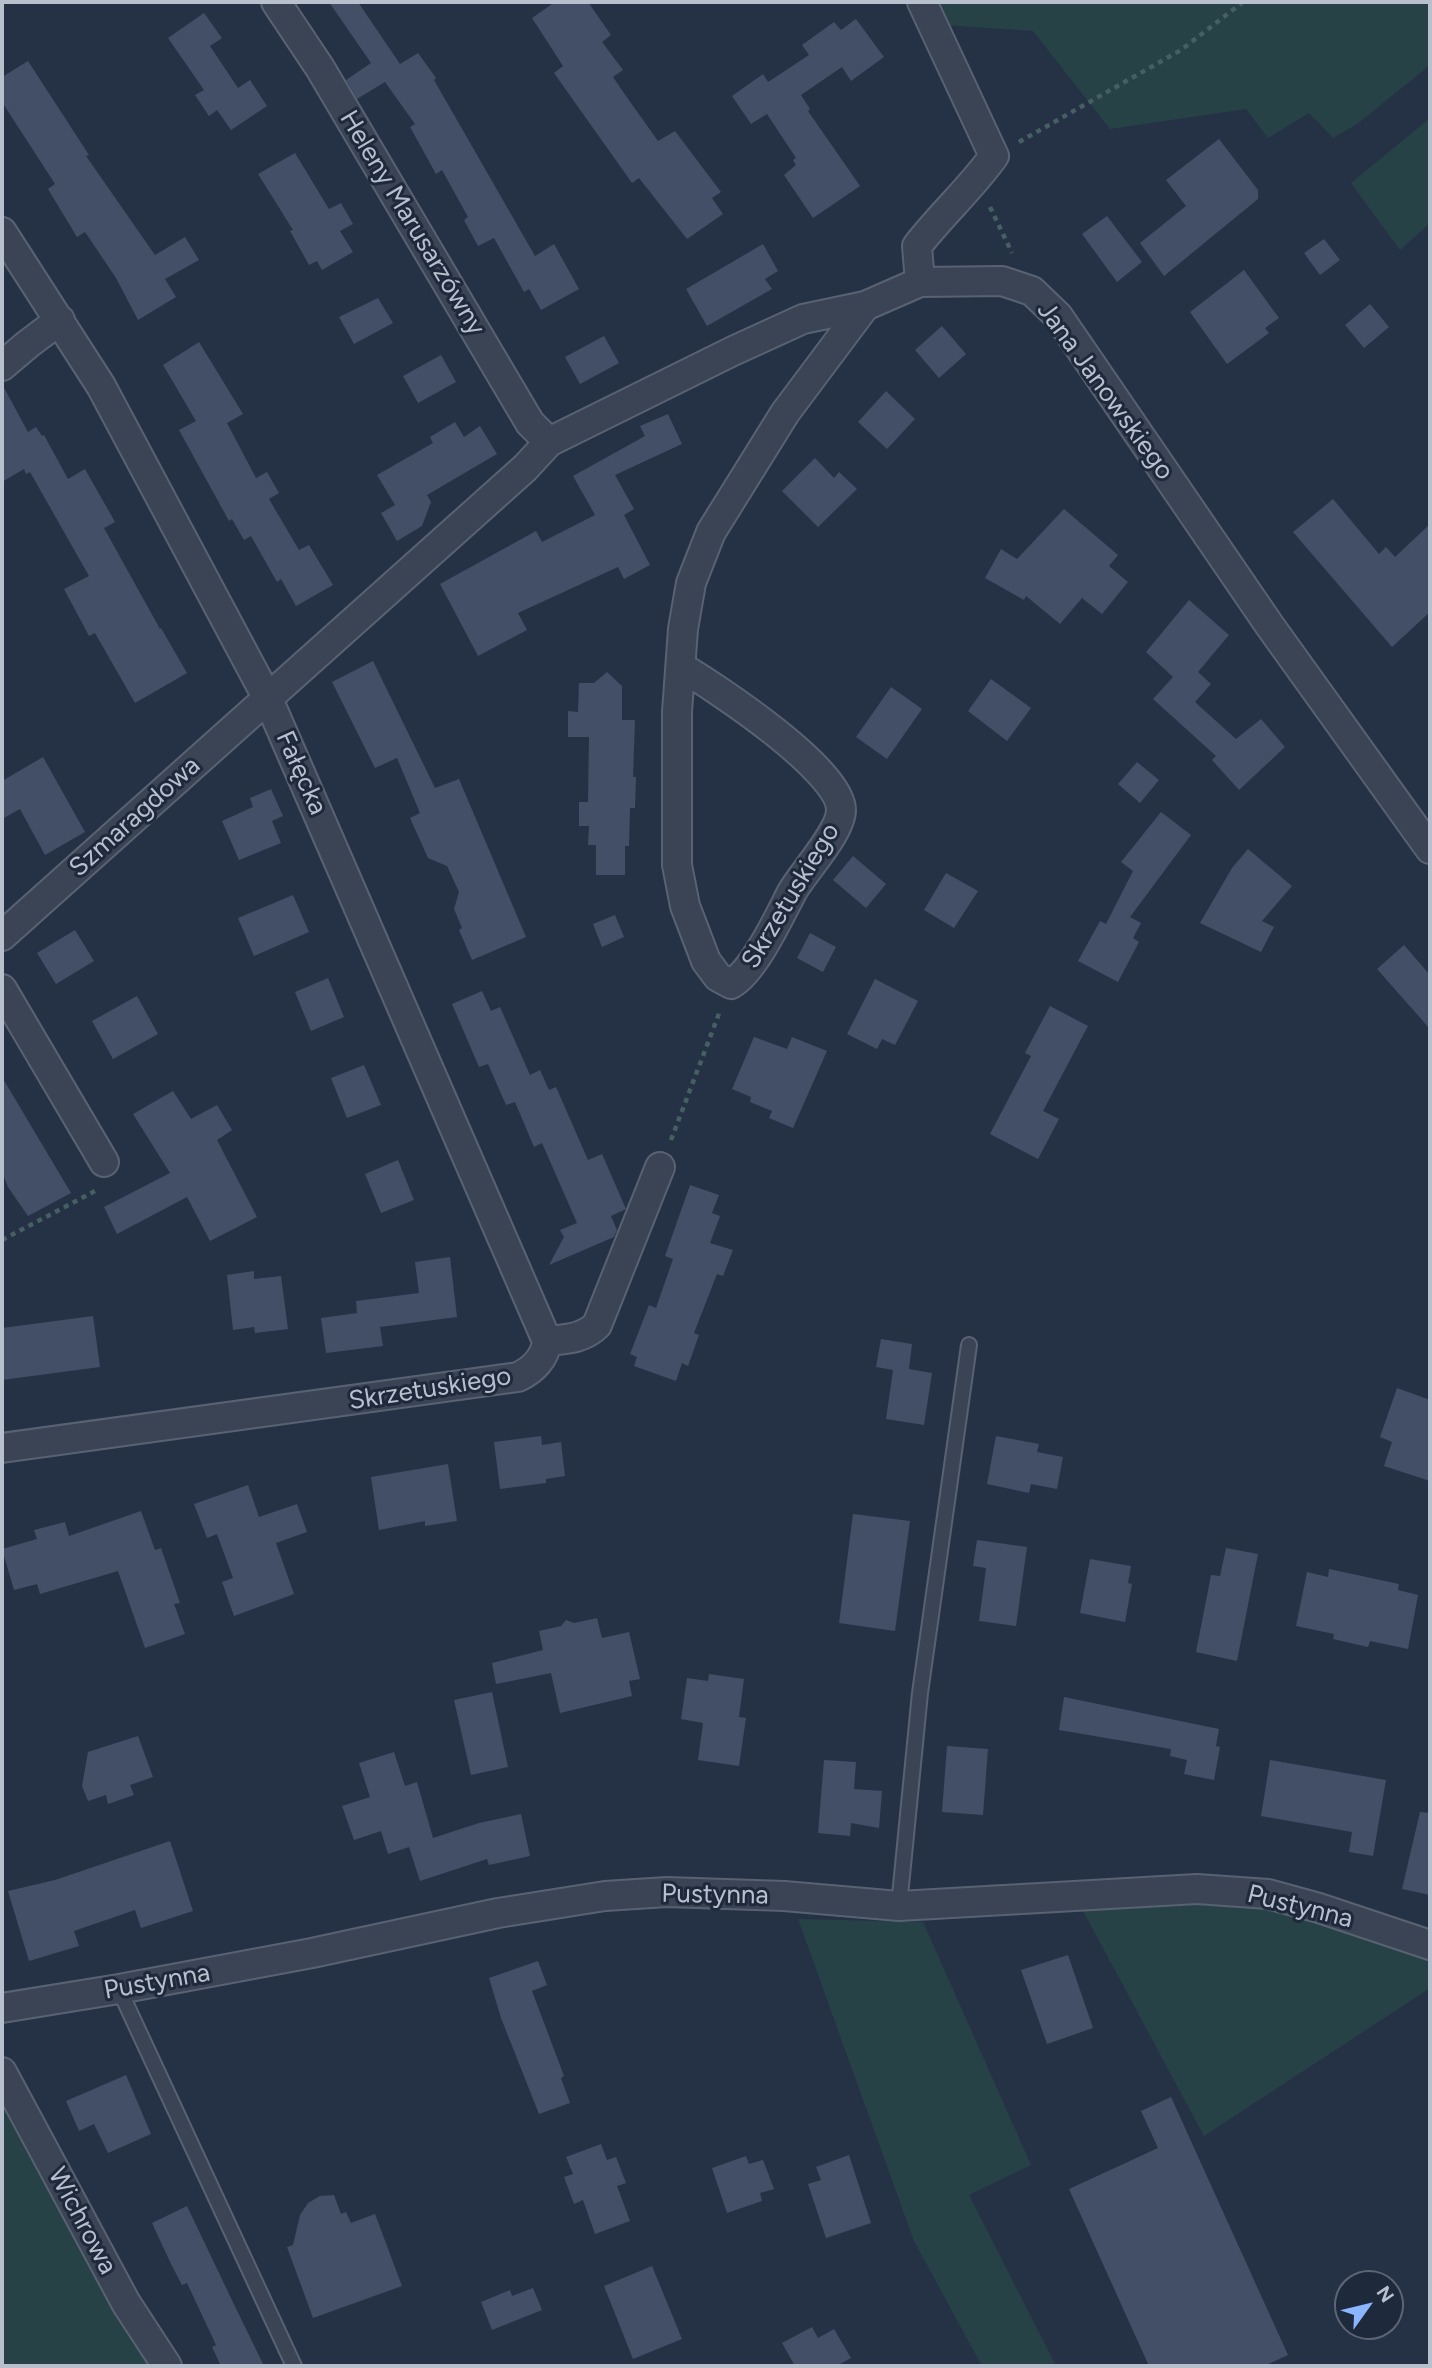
<!DOCTYPE html>
<meta charset="utf-8">
<style>
body{margin:0}
#map{position:relative;width:1432px;height:2368px;overflow:hidden;background:#253246;font-family:Figtree,sans-serif}
canvas{display:block}
.frame{position:absolute;inset:0;border:4px solid #b8c0ce;pointer-events:none}
.north{position:absolute;left:1334px;top:2270px;width:70px;height:70px;box-sizing:border-box;background:#1e293b;border:2px solid #5c6576;border-radius:50%;rotate:56deg;font-size:19px;font-weight:700;line-height:28px;text-align:center;color:#b8c0ce}
.north::after{content:'';display:block;margin:auto;width:24px;height:32px;background:#8cb5ff;clip-path:polygon(50% 0,100% 100%,50% 72%,0 100%)}
</style>
<div id="map">
<canvas width="1432" height="2368"></canvas>
<div class="frame"></div>
<div class="north">N</div>
</div>
<script>
const ctx = document.querySelector('canvas').getContext('2d');
ctx.lineJoin = 'round';
function fillPath(path, color) { ctx.fillStyle = color; ctx.fill(path, 'evenodd'); }
function stroke(path, color, width, dash) { ctx.strokeStyle = color; ctx.lineWidth = width; ctx.lineCap = dash ? 'butt' : 'round'; ctx.setLineDash(dash || []); ctx.stroke(path); }
function label(font, color, halo, rows, align = 'center') {
  ctx.font = font + ' Figtree,sans-serif'; ctx.lineWidth = 6; ctx.setLineDash([]); ctx.textBaseline = 'middle'; ctx.strokeStyle = halo; ctx.fillStyle = color; for (const [text, x, y, turn = 0] of rows) {
    ctx.save(); ctx.translate(x, y); ctx.rotate((+turn || 0) * Math.PI / 180); ctx.textAlign = isNaN(turn) ? turn : align; if (halo) ctx.strokeText(text, 0, 0); ctx.fillText(text, 0, 0); ctx.restore();
  }
}
const green = new Path2D(`
 M935,2h495v63l-73,59 -24,14 -24,-25 -41,25 -22,-29 -136,20 -77,-98 -88,-6z
 M1430,118v105l-30,27 -49,-67z
 M1174,1903l105,7 151,48v30l-226,148 -123,-229z
 M798,1919l125,3 108,243 -62,30 87,171h-74l-68,-125z
 M2,2094l156,272h-156z`);
const building = new Path2D(`
 M329,2h29l42,62 18,-11 18,25 -2,2 101,176 19,-12 25,45 -38,21 -12,-21 -5,3 -30,-54 -16,8 -14,-26 4,-3 -26,-47 -6,4 -26,-47 5,-3 -30,-42 -28,17 -11,-19 25,-17z
 M555,2h33l23,33 -9,7 21,28 -10,7 13,19 32,45 17,-10 46,61 -9,6 11,16 -36,25 -48,-61 -7,5 -78,-110 9,-7 -31,-48z
 M204,13l18,25 -12,8 28,42 12,-8 17,26 -36,24 -14,-20 -8,6 -14,-21 9,-5 -36,-52z
 M856,19l28,38 -33,24 -9,-14 -41,28 9,14 -2,2 52,75 -47,32 -29,-43 12,-10 -3,-5 3,-2 -29,-44 -16,10 -19,-28 31,-22 5,8 41,-27 -7,-10 32,-23 7,8z
 M28,61l61,94 -3,1 69,99 30,-18 14,23 -34,19 11,18 -38,23 -22,-42 -31,-46 -8,5 -29,-48 7,-5 -53,-82v-25z
 M1219,139l39,51v9l-94,77 -24,-33 46,-37 -20,-26z
 M295,153l34,56 12,-6 12,21 -13,7 13,21 -31,18 -5,-9 -8,4 -19,-34 3,-1 -35,-56z
 M1107,216l35,46 -25,20 -35,-48z
 M1324,239l16,21 -20,15 -16,-22z
 M763,244l15,27 -13,8 7,10 -65,37 -21,-37z
 M1244,270l35,48 -14,10 4,5 -42,31 -37,-52z
 M378,298l15,25 -39,21 -15,-27z
 M1370,304l19,23 -25,21 -19,-23z
 M942,326l24,28 -27,24 -24,-28z
 M604,336l15,27 -39,21 -15,-27z
 M199,342l44,72 -16,9 29,55 11,-6 12,21 -10,6 30,51 10,-5 24,40 -37,21 -15,-27 -4,3 -26,-46 -7,4 -12,-21 -3,2 -50,-91 17,-9 -33,-56z
 M441,355l15,27 -38,21 -15,-27z
 M2,384l26,48 8,-5 6,9 2,-1 24,44 17,-10 30,53 -11,6 56,101 1,-1 26,45 -52,30 -40,-70 -6,3 -25,-47 25,-13 -59,-104 -4,2 -2,-5 -22,13z
 M886,391l29,28 -28,30 -29,-27z
 M668,414l14,30 -67,31 19,34 -10,6 26,50 -26,14 -6,-12 -100,46 9,17 -49,26 -38,-72 96,-53 6,11 53,-27 -22,-39 72,-40 -5,-10z
 M455,422l9,15 16,-11 17,28 -70,41 4,7 -9,24 -25,15 -16,-28 14,-8 -18,-30 56,-32 -3,-6z
 M815,458l19,20 5,-6 18,17 -39,38 -36,-36z
 M1333,499l46,55 7,-7 9,10 35,-33v88l-38,35 -99,-115z
 M1064,509l54,46 -9,11 19,16 -26,32 -20,-16 -22,26 -34,-28 -2,4 -39,-22 16,-29 16,10z
 M1189,600l40,35 -31,37 13,12 -16,18 41,37 25,-20 24,28 -46,43 -27,-30 4,-4 -63,-57 20,-22 -27,-25z
 M373,661l62,127 24,-9 67,158 -54,23 -13,-30 3,-2 -8,-19 5,-17 -12,-26 -19,-8 -18,-40 10,-5 -23,-55 -22,10 -43,-86z
 M607,672l15,14v34h13l-2,57h3l-1,31h-5l-1,38h-4v29h-29v-30h-8l1,-19h-10v-24h9l1,-65h-21v-26l10,1 1,-29h15z
 M991,679l40,29 -24,33 -39,-30z
 M891,687l31,22 -35,50 -31,-22z
 M43,757l42,75 -40,23 -25,-46 -18,10v-38z
 M1137,762l22,18 -19,23 -22,-19z
 M271,789l12,27 -11,5 9,22 -42,17 -17,-39 31,-14 -3,-9z
 M1161,812l30,23 -61,82 11,6 -8,15 6,4 -21,40 -40,-21 22,-40 6,3 27,-53 -12,-9z
 M1248,849l44,37 -30,35 12,6 -13,25 -61,-29 32,-55z
 M853,856l33,28 -20,24 -33,-28z
 M946,873l32,18 -24,37 -30,-18z
 M293,895l16,37 -55,24 -16,-38z
 M615,915l9,22 -22,10 -9,-23z
 M75,930l19,31 -38,23 -19,-31z
 M810,933l26,14 -13,25 -26,-14z
 M1404,945l26,30v54l-53,-60z
 M328,978l16,39 -33,14 -16,-39z
 M875,979l43,22 -23,44 -13,-6 -5,10 -30,-15z
 M482,991l9,20 9,-4 30,68 10,-5 9,20 7,-3 32,73 14,-6 24,55 -15,7 6,14 -3,7 -65,28 15,-28 -4,-7 17,-7 -35,-80 -8,4 -19,-45 -9,3 -18,-41 -9,3 -27,-63z
 M137,996l21,38 -45,25 -21,-38z
 M1050,1006l38,20 -45,85 16,8 -21,40 -48,-25 41,-78 -6,-3z
 M754,1037l33,12 5,-12 35,14 -34,77 -24,-10 3,-7 -22,-9 1,-5 -19,-8z
 M364,1065l17,40 -34,13 -16,-40z
 M2,1077l69,116 -43,23 -20,-29 -6,-15z
 M173,1091l18,28 26,-14 15,25 -15,10 40,77 -47,24 -23,-44 -70,37 -13,-27 66,-34 -37,-59z
 M398,1160l16,40 -33,13 -16,-39z
 M690,1185l29,10 -7,18 8,3 -10,27 23,7 -10,26 -6,-2 -23,59 5,2 -11,31 -6,-3 -6,18 -42,-15 3,-9 -7,-3 19,-49 7,3 17,-49 -8,-3z
 M450,1257l7,60 -77,10 3,19 -57,7 -5,-35 36,-5 -1,-12 63,-8 -4,-31z
 M254,1271v8l27,-3 7,53 -33,4 -1,-6 -21,3 -6,-55z
 M93,1316l7,51 -98,13v-52z
 M881,1339l31,5 -3,25 23,4 -8,52 -38,-6 7,-49 -17,-3z
 M1397,1388l33,12v81l-46,-15 8,-24 -12,-5z
 M541,1436l1,9 19,-3 4,34 -19,3v4l-46,6 -6,-47z
 M996,1436l43,8 -2,8 26,5 -6,32 -26,-5 -2,9 -42,-9z
 M448,1464l9,57 -32,5v-5l-46,9 -8,-53z
 M248,1485l11,32 38,-13 10,28 -31,11 18,51 -60,22 -12,-34 11,-4 -16,-44 -10,4 -13,-34z
 M141,1511l14,39 6,-2 19,55 -6,1 11,30 -40,14 -27,-77 -78,23 -3,-10 -23,6 -12,-41 35,-10 -3,-9 31,-8 4,14z
 M853,1514l57,7 -15,110 -56,-8z
 M977,1540l50,7 -11,79 -37,-5 7,-53 -13,-2z
 M1226,1548l32,6 -21,107 -41,-9 15,-77 9,1z
 M1090,1559l41,7 -3,17 4,1 -7,38 -45,-9z
 M1329,1569l70,15 -1,6 20,5 -10,54 -38,-8 -2,6 -35,-8 1,-5 -38,-8 11,-54 21,5z
 M597,1618l5,20 27,-6 11,47 -11,2 3,15 -72,17 -9,-40 -55,11 -4,-21 51,-13 -4,-19 22,-5 5,-6 8,3z
 M709,1674l35,5 -5,38 7,1 -7,48 -41,-6 5,-37 -22,-4 6,-41 21,3z
 M492,1692l16,75 -37,8 -17,-75z
 M1064,1697l155,32 -3,17 4,1 -6,33 -30,-6 3,-14 -17,-4 1,-7 -112,-19z
 M138,1736l15,41 -23,8 4,10 -26,9 -2,-9 -18,6 -6,-15 6,-34z
 M947,1746l41,3 -5,66 -41,-3z
 M394,1752l11,34 12,-4 16,56 46,-15 42,-9 9,42 -41,9 -2,-6 -67,22 -11,-34 -21,7 -7,-23 -27,9 -12,-34 28,-9 -11,-34z
 M824,1760l32,2 -2,27 28,2 -3,37 -28,-5 -1,13 -32,-3z
 M1270,1760l116,20 -13,76 -24,-4 3,-20 -91,-16z
 M1420,1812l10,1v82l-28,-6z
 M170,1841l23,70 -52,17 -6,-18 -61,21 5,15 -50,15 -21,-70 47,-11z
 M1068,1955l25,73 -46,16 -26,-74z
 M538,1961l9,24 -15,6 32,85 -3,2 9,25 -31,11 -38,-96 -12,-40z
 M126,2075l25,59 -43,19 -14,-29 -15,7 -13,-30z
 M1171,2097l117,258 -24,11h-115l-80,-177 89,-41 -17,-37z
 M601,2144l6,16 9,-3 10,26 -9,3 13,35 -35,13 -12,-34 -9,4 -10,-27 9,-3 -7,-17z
 M849,2155l22,68 -45,15 -18,-54 13,-4 -5,-13z
 M746,2156l3,8 14,-4 11,29 -14,4 2,8 -35,12 -15,-45z
 M334,2195l7,19 5,-2 5,11 24,-9 27,72 -89,32 -26,-71 6,-2 7,-30 8,-12 12,-7z
 M187,2206l43,90 34,70h-43l-9,-19 4,-2 -29,-62 -5,2 -11,-21 -19,-41z
 M652,2266l30,73 -49,20 -29,-73z
 M533,2288l9,22 -50,20 -11,-28 29,-12 2,6z
 M812,2327l6,11 16,-9 17,29 -15,8h-41l-13,-23z`);
const path = new Path2D(`
 M1019,142l162,-92 62,-48
 M990,207l22,46
 M671,1140l49,-129
 M2,1240l95,-50`);
const lane = new Path2D(`
 M899,1906l21,-213 49,-348
 M119,1989l175,377`);
const street = new Path2D(`
 M276,2l44,66 210,355 19,19
 M922,2l72,154c-23,32 -52,58 -77,90l3,36 82,-1 30,10 26,25 212,310 160,223
 M2,232l99,154 167,313 279,642
 M2,366l26,-22 32,-24
 M681,667c34,20 160,103 160,143 0,22 -37,61 -49,82 -13,25 -38,79 -61,92l-13,-7 -12,-16 -21,-55 -8,-41v-153l6,-83 8,-46 20,-51 74,-119 80,-107
 M2,936l523,-468 24,-26 184,-91 70,-32 62,-13 55,-24
 M2,989l102,173
 M2,1448l516,-71c15,-7 27,-19 29,-36 19,-2 36,-2 50,-16l63,-158
 M2,2008l117,-19 193,-36 186,-40 107,-17 62,-4 117,4 115,10 298,-17 71,5 51,14 111,37
 M2,2072l124,231 41,63`);
const streetNames = [
 ["Heleny Marusarzówny",412,223,59],
 ["Jana Janowskiego",1105,391,54],
 ["Fałęcka",301,773,66],
 ["Szmaragdowa",135,817,-42],
 ["Skrzetuskiego",791,896,-59],
 ["Skrzetuskiego",430,1389,-9],
 ["Pustynna",715,1895,1],
 ["Pustynna",1300,1907,14],
 ["Pustynna",157,1982,-10],
 ["Wichrowa",82,2221,62]
];
fillPath(green, '#274247');
fillPath(building, '#424f66');
stroke(lane, '#586272', 18);
stroke(street, '#586272', 32);
stroke(path, '#465f62', 4.5, [5, 5]);
stroke(lane, '#3a4455', 14);
stroke(street, '#3a4455', 28);
label('26px', '#b8c0ce', '#1e293b', streetNames);
</script>
